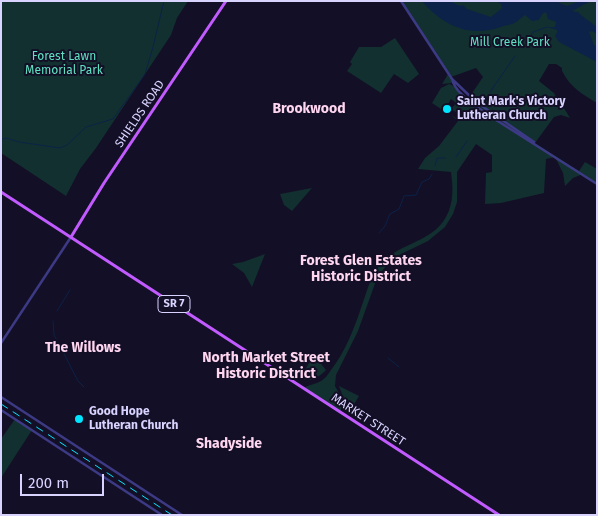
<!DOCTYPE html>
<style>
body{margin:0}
#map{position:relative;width:598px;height:516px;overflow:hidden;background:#130f26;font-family:"Fira Sans",sans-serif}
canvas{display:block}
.frame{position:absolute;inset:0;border:2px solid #d9d4ff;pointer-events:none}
.scale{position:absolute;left:20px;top:474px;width:84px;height:22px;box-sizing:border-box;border:2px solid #d9d4ff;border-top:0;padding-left:6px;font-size:15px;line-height:18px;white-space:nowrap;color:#d9d4ff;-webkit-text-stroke:4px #130f26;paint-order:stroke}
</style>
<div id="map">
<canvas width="598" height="516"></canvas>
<div class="frame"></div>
<div class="scale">200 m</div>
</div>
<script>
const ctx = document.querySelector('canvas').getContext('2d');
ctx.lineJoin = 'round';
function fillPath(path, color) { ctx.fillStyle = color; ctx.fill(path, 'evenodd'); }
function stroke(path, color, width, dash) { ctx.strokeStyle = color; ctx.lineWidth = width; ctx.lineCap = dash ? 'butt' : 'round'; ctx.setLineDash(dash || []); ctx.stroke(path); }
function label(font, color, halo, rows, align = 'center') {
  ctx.font = font + ' "Fira Sans",sans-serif'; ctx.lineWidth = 4; ctx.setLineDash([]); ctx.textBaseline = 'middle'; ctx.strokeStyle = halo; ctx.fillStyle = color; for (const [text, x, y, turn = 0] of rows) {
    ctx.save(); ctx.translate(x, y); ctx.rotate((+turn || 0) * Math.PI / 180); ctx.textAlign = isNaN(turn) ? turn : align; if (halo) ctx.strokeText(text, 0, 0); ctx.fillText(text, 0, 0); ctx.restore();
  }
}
const green = new Path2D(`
 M1,1h187l-11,17 -6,17 -75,113 -16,21 -14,27 -65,-43z
 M401,1h196v102c-15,-9 -27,-16 -35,-32v-3l-6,-4h-7l-10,17 15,12 2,4 -3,6c10,0 12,7 17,15l-9,-3 -7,2 -19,26 44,28 6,-9 12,7v15l-14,-10 -10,4 -8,8 -2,-13 -8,-16 -9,2 -2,34 -43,10 -16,1 1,-31 6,-1v-17l-16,-11 -19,28v30l-4,12 -8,13 -17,14 -31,15 -11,10 -9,12 -19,53 -22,44 -1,11 6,11v15l-38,-24c6,-3 13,-4 18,-7 4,-2 8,-8 10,-11 14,-18 23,-41 30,-62 5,-13 8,-28 16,-39 18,-27 53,-24 69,-52 8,-15 7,-30 5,-45l-33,-3 7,-11 14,-12 19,-25 -7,-6 5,3 3,-4 -8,-5 5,-6 -5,-4 -4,7 -2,-1 -2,3 4,5 -15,-10 9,-15 8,-4c8,2 11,12 19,15l15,-22 -7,-9 -25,9 1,6 -10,1 6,-10z
 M395,38l24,36 -11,9 -14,-9 -13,19 -34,-22 5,-7 -2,-2 9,-15h22z
 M312,188l-20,23 -8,-6 -4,-11z
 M265,254l-13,33 -8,-14 -12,-9 11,-2z
 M314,355l12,15c-7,7 -15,13 -26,8z
 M339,386l20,10 -9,15 -5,-3 -2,-11z
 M15,419l17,11 -31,48v-39z`);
const water = new Path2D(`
 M422,1h27l11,5 3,-1 4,4 24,8 11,-9 -1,-4 -5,-3h59l12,5 12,-5h12l-19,10 6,1 4,4 15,11v7l-5,-3 -3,1 5,13 3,1v16l-38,-20 -4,-6 2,-4v-2l-10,-3h8l1,-5 -8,-3 -2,-7 -4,2 -3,6 -7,1 -7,-6c-3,2 -6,5 -9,7 -4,3 -10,3 -15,5 -31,11 -58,-1 -79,-26z`);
const stream = new Path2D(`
 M530,37l3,-5 14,-5
 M490,92l25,-36
 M1,140l5,-2 13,4 41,6 7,-3 19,-18 27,-8 32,-45 8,-27 11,-46
 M456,157l11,-16
 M435,166l2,-8h8
 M379,233l6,-7 5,-12 9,-5 5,-13 12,-1 6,-13 7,-3 3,-5
 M57,311l13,-21
 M53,321l1,14 5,9
 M62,350l16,31 6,6
 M388,358l11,9`);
const minor = new Path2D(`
 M401,1l51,78c3,14 22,25 33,34l112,71
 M452,79l24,23 58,40
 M1,343l70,-106
 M1,397l181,118
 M1,410l161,105`);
const major = new Path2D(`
 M1,192l498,323
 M71,237l33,-54 122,-182`);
const rail = new Path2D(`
 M1,404l171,111`);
const markers = [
 [447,109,5,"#00e5ff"],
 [79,419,5,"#00e5ff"]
];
const shields = [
 [174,304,32]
];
const shieldNames = [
 ["SR 7",174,304]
];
const parkNames = [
 ["Mill Creek Park",510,43],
 ["Forest Lawn",64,57],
 ["Memorial Park",64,71]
];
const poiNames = [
 ["Saint Mark's Victory",457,102],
 ["Lutheran Church",457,116],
 ["Good Hope",89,412],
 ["Lutheran Church",89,426]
];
const streetNames = [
 ["SHIELDS ROAD",140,114,-56],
 ["MARKET STREET",368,420,33]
];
const neighbourhoodNames = [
 ["Brookwood",309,109],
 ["Forest Glen Estates",361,261],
 ["Historic District",361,277],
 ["The Willows",83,348],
 ["North Market Street",266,358],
 ["Historic District",266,374],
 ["Shadyside",229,444]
];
fillPath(green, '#12302f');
fillPath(water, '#0c2248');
stroke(stream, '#0c2248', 1);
stroke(minor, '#3d3a85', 2.5);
stroke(major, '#c25bff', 3);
stroke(rail, '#00e5ff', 1, [8, 6]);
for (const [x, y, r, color] of markers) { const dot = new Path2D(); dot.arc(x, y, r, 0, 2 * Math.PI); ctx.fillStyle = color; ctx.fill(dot); stroke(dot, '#130f26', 2); }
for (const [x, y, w] of shields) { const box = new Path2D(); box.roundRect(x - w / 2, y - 8.5, w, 17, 4); ctx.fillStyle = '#130f26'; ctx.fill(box); stroke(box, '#d9d4ff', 1); }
label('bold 11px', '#d9d4ff', null, shieldNames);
label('12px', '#5fe0c0', '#130f26', parkNames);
label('bold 12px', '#d9d4ff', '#130f26', poiNames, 'left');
label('12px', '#d9d4ff', '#130f26', streetNames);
label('bold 14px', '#ffd6f0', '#130f26', neighbourhoodNames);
</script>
